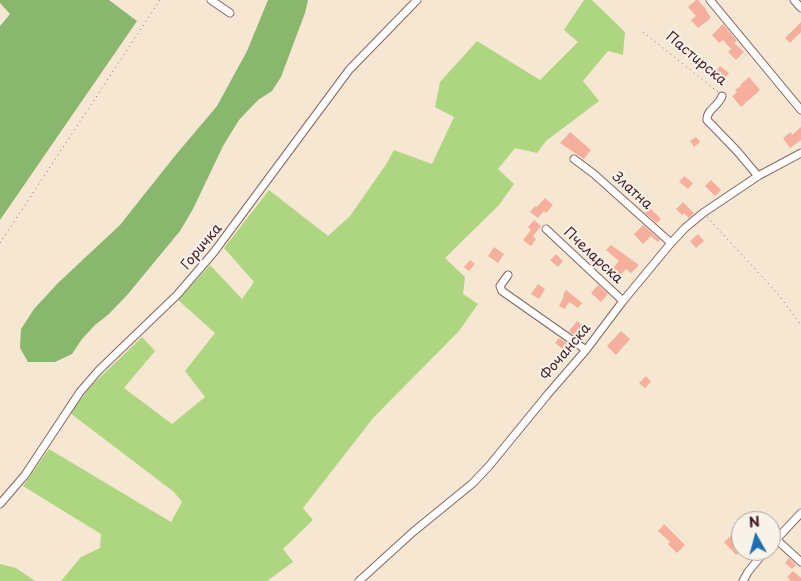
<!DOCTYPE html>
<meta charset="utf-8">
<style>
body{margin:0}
#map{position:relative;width:801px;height:581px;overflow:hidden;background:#f5e7d2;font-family:"Playpen Sans",sans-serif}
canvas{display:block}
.north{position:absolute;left:731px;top:511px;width:50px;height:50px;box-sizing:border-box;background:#f7f3e8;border:1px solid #b29e9c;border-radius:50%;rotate:353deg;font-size:14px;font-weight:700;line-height:20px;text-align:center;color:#4a1f2b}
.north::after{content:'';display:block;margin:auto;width:18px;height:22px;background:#1f6fb2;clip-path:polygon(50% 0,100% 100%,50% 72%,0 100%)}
</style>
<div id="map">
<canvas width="801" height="581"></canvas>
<div class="north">N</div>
</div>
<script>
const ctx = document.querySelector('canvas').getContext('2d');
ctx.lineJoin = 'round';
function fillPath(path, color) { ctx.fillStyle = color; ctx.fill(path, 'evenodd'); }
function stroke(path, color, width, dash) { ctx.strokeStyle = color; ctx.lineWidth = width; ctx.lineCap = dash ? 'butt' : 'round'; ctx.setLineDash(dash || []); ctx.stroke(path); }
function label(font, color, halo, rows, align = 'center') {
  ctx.font = font + ' "Playpen Sans",sans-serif'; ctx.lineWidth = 4; ctx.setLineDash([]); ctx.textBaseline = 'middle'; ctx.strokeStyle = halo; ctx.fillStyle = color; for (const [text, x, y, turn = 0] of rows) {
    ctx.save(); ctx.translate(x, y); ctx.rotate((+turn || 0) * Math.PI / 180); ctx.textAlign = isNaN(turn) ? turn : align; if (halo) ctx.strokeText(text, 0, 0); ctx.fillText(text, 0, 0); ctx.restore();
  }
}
const green = new Path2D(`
 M584,0h8l33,32 -2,23 -15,-4 -25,30 16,20 -53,40 -9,12 -22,-5 -17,21 16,15 -15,21 -54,53 20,19 -2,17 15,10 -19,27 -85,86 -71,91 10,12 -30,29 10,13 -26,19h-206l20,-24 19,-9 1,-14 -78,-48 26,-37 122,73 11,-20 -8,-10 -104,-79 21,-27 51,-49 13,14 -31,37 48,36 33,-27 -20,-26 30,-38 -37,-33 32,-35 32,34 12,-17 -30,-34 45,-58 59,46 22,-20 37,-53 7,-13 38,14 22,-47 -19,-10 5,-25 37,-41 63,39 38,-38 -14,-12z
 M0,564l16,4 19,13h-35z`);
const forest = new Path2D(`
 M0,0h109l28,21 -137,199v-194l10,-12 -10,-11z
 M268,0h40l-3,13 -24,64 -9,14 -14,9 -19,20 -16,26 -30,63 -13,22 -52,63 -19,20 -14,11 -13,14 -10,15 -17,8h-27l-8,-14 1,-19 13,-20 24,-26 62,-58 54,-68 43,-51 30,-55z`);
const building = new Path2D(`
 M696,0h2l7,8 6,10 -13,10 -7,-8 5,-4 -8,-9z
 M801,22v10l-11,11 -5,-5z
 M723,24l14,17 -3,2 10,9 -8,8 -8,-8 3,-3 -8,-9 -4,3 -7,-8z
 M720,66l9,7 -7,9 -9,-7z
 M749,77l11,13 -19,17 -9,-11 5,-4 -2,-2 6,-4 -1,-1z
 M801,127v13l-11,8 -7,-10 8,-6 1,3z
 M570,132l21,18 -7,9 -24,-16z
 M696,137l4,5 -6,5 -4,-6z
 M684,176l9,7 -5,6 -9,-7z
 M711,180l10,10 -6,6 -10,-10z
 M545,198l8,7 -7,8 -2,-2 -6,7 -8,-6 5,-6 2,1z
 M683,202l11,11 -5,5 -5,-5 -2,2 -6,-6z
 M650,208l11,11 -4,4 -12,-10z
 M534,220l7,6 -8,10 3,3 -5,7 -8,-6 8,-10 -3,-3z
 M643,225l17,15 -2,2 -7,-6 -8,8 -9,-10z
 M698,234l6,7 -8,7 -6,-7z
 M611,245l28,20 -8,8 -5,-4 -9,9 -7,-7 9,-10 -13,-11z
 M494,247l10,7 -6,9 -10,-7z
 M556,254l7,7 -5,6 -8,-7z
 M470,260l5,4 -6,7 -5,-4z
 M538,284l7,5 -6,10 -8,-5z
 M598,285l10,9 -7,8 -10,-9z
 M566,290l16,13 -4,5 -9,-6 -4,7 -6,-3 5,-10 -1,-1z
 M577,321l7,6 -9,9 -6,-5z
 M621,331l9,8 -14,16 -9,-9z
 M559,338l9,6 -4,6 -9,-7z
 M646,376l5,6 -6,6 -6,-5z
 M664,524l21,21 -8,8 -9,-9 2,-2 -12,-11z
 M733,534l8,8v8l-5,5 -12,-13z
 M789,558l7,7 -4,4 -7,-6z
 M793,571l8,7v3h-10l-4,-4z`);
const path = new Path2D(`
 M643,32l75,60
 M707,217l71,77 23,31
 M0,243l160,-243`);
const street = new Path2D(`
 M211,0l19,13
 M710,0l91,110
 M794,0l7,8
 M722,96c-3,10 -16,14 -15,24l30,31 21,25
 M574,159l20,15 77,69
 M546,229l77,72
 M508,275l-8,11 2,5 84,59
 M0,504l25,-29 55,-83 19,-22 78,-75 37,-43 135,-182 68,-70
 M776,539l25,23
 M771,545l30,-32
 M359,581l54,-49 60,-49 16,-17 59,-72 38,-44 37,-49 48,-58 14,-15 18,-15 55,-37 43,-23
 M743,581l5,-9 17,-21`);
const streetNames = [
 ["Пастирска",696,59,40],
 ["Златна",632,191,42],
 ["Горичка",202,247,-50],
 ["Пчеларска",593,256,43],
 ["Фочанска",566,352,-50]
];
fillPath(green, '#aed680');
fillPath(forest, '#8ab76e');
fillPath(building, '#f5af9c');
stroke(street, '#866565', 9);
stroke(path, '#866565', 1, [1, 4]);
stroke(street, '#fff', 7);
label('14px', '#4a1f2b', '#f7f3e8', streetNames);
</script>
